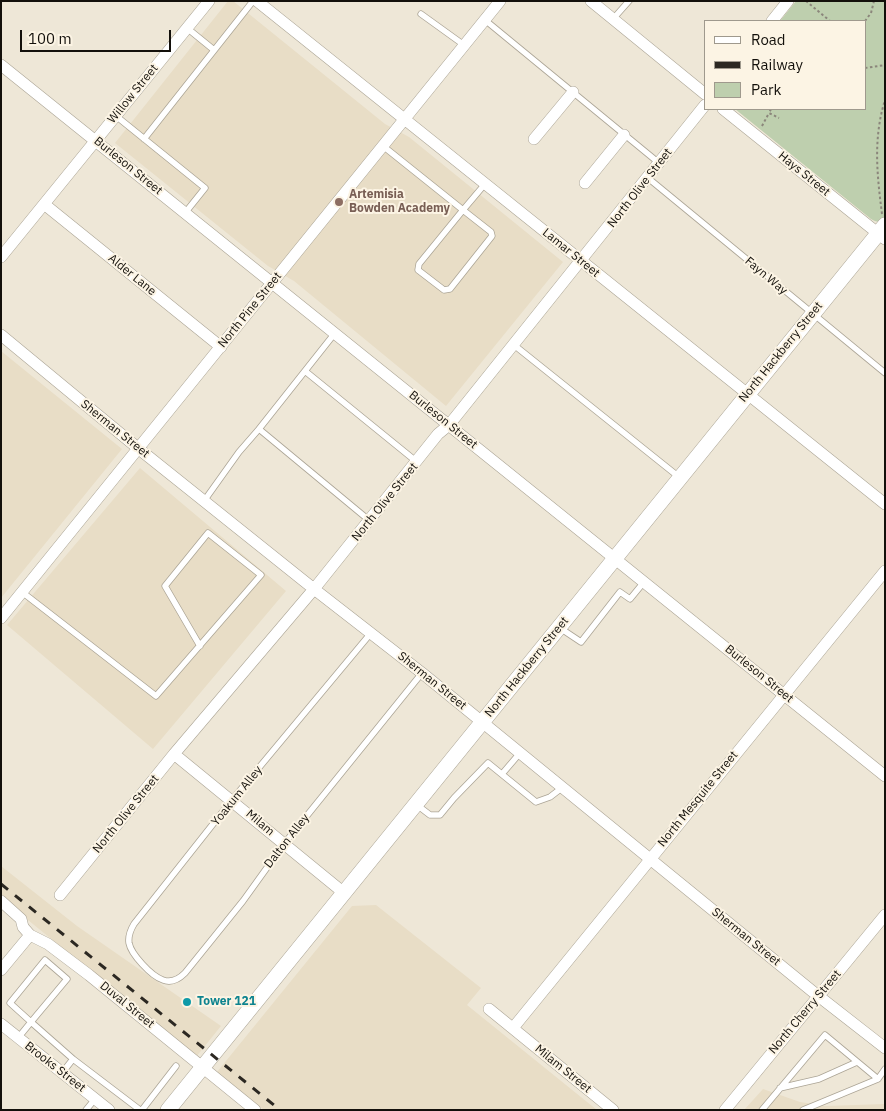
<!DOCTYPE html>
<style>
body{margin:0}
#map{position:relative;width:886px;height:1111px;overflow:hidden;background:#eee7d7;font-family:"IBM Plex Sans",sans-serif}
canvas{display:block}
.frame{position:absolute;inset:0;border:2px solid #13100b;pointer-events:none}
.legend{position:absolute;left:704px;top:20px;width:162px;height:90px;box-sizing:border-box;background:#fcf4e4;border:1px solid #9f998d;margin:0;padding:6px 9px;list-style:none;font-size:15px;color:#13100b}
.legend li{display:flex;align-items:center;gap:10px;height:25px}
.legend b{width:25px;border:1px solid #9f998d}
.scale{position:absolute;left:20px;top:30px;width:151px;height:22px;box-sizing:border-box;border:2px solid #13100b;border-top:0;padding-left:6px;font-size:15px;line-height:18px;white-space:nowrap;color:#13100b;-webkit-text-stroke:4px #fcf4e4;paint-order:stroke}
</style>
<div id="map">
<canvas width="886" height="1111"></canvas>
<div class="frame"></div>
<ul class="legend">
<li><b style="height:6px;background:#fff"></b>Road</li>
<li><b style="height:6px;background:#2c2822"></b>Railway</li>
<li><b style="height:14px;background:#becfae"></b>Park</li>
</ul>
<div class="scale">100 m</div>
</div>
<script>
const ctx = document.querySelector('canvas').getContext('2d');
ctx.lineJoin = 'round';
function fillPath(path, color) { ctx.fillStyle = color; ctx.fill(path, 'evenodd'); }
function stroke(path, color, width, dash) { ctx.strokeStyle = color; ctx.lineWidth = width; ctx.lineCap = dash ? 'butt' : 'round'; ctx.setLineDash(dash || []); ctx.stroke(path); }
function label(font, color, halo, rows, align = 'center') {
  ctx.font = font + ' "IBM Plex Sans",sans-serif'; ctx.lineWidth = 4; ctx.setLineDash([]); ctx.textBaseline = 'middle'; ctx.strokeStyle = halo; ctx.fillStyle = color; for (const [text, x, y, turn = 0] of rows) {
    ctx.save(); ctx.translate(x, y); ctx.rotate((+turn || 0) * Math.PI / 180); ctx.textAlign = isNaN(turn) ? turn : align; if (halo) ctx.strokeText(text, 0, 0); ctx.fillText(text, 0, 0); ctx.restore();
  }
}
const built = new Path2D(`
 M228,1h5l152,123 24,13 154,125 -117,144 -152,-125 -26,-15 -153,-123z
 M1,351l121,98 -121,149z
 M140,468l146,123 -133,158 -146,-124z
 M1,866l76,60 144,100 -25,31 -195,-159z
 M376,905l105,83 -14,17 130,105h-333l-47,-38 135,-166z
 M763,1089l37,13 26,4 59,-2v6h-141z`);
const green = new Path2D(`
 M796,1h89v216c-6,5 -8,6 -14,2l-136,-110h130v-88h-85z`);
const path = new Path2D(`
 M806,1l24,20
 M865,21l6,-8 3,-12
 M865,68l20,-3
 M771,109l-2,4 10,5
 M762,126l7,-13
 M882,214c-5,-39 -9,-76 3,-114`);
const service = new Path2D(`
 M421,14l43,31
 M613,19l16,-18
 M485,20l174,143
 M187,28l27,22
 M116,116l89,72 -20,25
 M144,139l109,-138
 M383,146l80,64 22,-26
 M648,178l237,195
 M463,210l28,22 1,4 -42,53 -6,1 -26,-20 1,-6z
 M335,333l-76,96 111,92
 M514,345l165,132
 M305,371l112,91
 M204,501l35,-49 20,-23
 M22,592l134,104 105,-121 -53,-42 -43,53 35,60
 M560,628l21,14 39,-50 10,7 14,-17
 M371,633l-139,167 -98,124c-3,5 -6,12 -5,19 2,11 22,33 34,37 8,3 16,-1 22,-7l58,-72 41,-57 138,-171
 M502,774l18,-21
 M417,805l13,10h10l14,-17 34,-35 48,39 14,-5 13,-10
 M18,1038l13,-16 -21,-19 35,-43 22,19 -36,43 42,37
 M62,1073l11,-14 67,51
 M780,1088l39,-9 38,-17
 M86,1110l9,-11
 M142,1110l34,-44
 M762,1110l63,-75 53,44
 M803,1110l75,-31 7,-10`);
const minor = new Path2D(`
 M257,1l628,503
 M591,1l114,93
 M772,21l16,-20
 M1,65l884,711
 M723,109l162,130
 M534,139l39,-47
 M585,183l39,-48
 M44,204l177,143
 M1,257l208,-256
 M1,335l138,114 175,140 108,84 390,318 73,57
 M1,618l499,-617
 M174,754l170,139
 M60,895l114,-141 140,-165 124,-155 11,-9 256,-320
 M1,901l20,18 2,8 7,8 18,9 41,31 166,135
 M1,970l29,-35
 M489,1009l124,101
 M1,1024l108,86
 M513,1028l372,-457
 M725,1110l160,-195`);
const secondary = new Path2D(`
 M168,1110l717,-885`);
const rail = new Path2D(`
 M1,884l279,226`);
const markers = [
 [339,202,5,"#8d6e63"],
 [187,1002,5,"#0f9aa8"]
];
const streetNames = [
 ["Willow Street",133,94,-51],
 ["Burleson Street",128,166,39],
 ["Hays Street",804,174,39],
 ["North Olive Street",640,188,-52],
 ["Lamar Street",571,253,39],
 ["Alder Lane",132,275,39],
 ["Fayn Way",766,276,40],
 ["North Pine Street",250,310,-51],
 ["North Hackberry Street",781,352,-51],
 ["Burleson Street",443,420,39],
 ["Sherman Street",115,429,39],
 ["North Olive Street",385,502,-51],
 ["North Hackberry Street",527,667,-51],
 ["Burleson Street",759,674,39],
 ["Sherman Street",432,681,39],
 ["Yoakum Alley",237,796,-51],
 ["North Mesquite Street",698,799,-51],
 ["North Olive Street",126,814,-51],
 ["Milam",260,823,40],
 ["Dalton Alley",287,841,-52],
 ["Sherman Street",746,937,39],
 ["Duval Street",127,1005,39],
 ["North Cherry Street",805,1012,-50],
 ["Brooks Street",55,1067,38],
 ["Milam Street",563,1069,39]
];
const educationNames = [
 ["Artemisia",349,195],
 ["Bowden Academy",349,209]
];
const cultureNames = [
 ["Tower 121",197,1002]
];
fillPath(built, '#e8ddc6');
fillPath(green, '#becfae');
stroke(service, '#aba495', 7);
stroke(minor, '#aba495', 12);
stroke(secondary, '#aba495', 16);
stroke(path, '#8b867b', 2, [2.5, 2.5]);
stroke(service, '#fff', 5.5);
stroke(minor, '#fff', 11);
stroke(secondary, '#fff', 15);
stroke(rail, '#2c2822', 3, [9, 9]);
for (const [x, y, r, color] of markers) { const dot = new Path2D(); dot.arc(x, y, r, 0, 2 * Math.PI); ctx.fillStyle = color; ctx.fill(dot); stroke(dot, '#fcf4e4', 2); }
label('12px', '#13100b', '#fcf4e4', streetNames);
label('bold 12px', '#785e54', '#fcf4e4', educationNames, 'left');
label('bold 12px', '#0d838f', '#fcf4e4', cultureNames, 'left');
</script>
